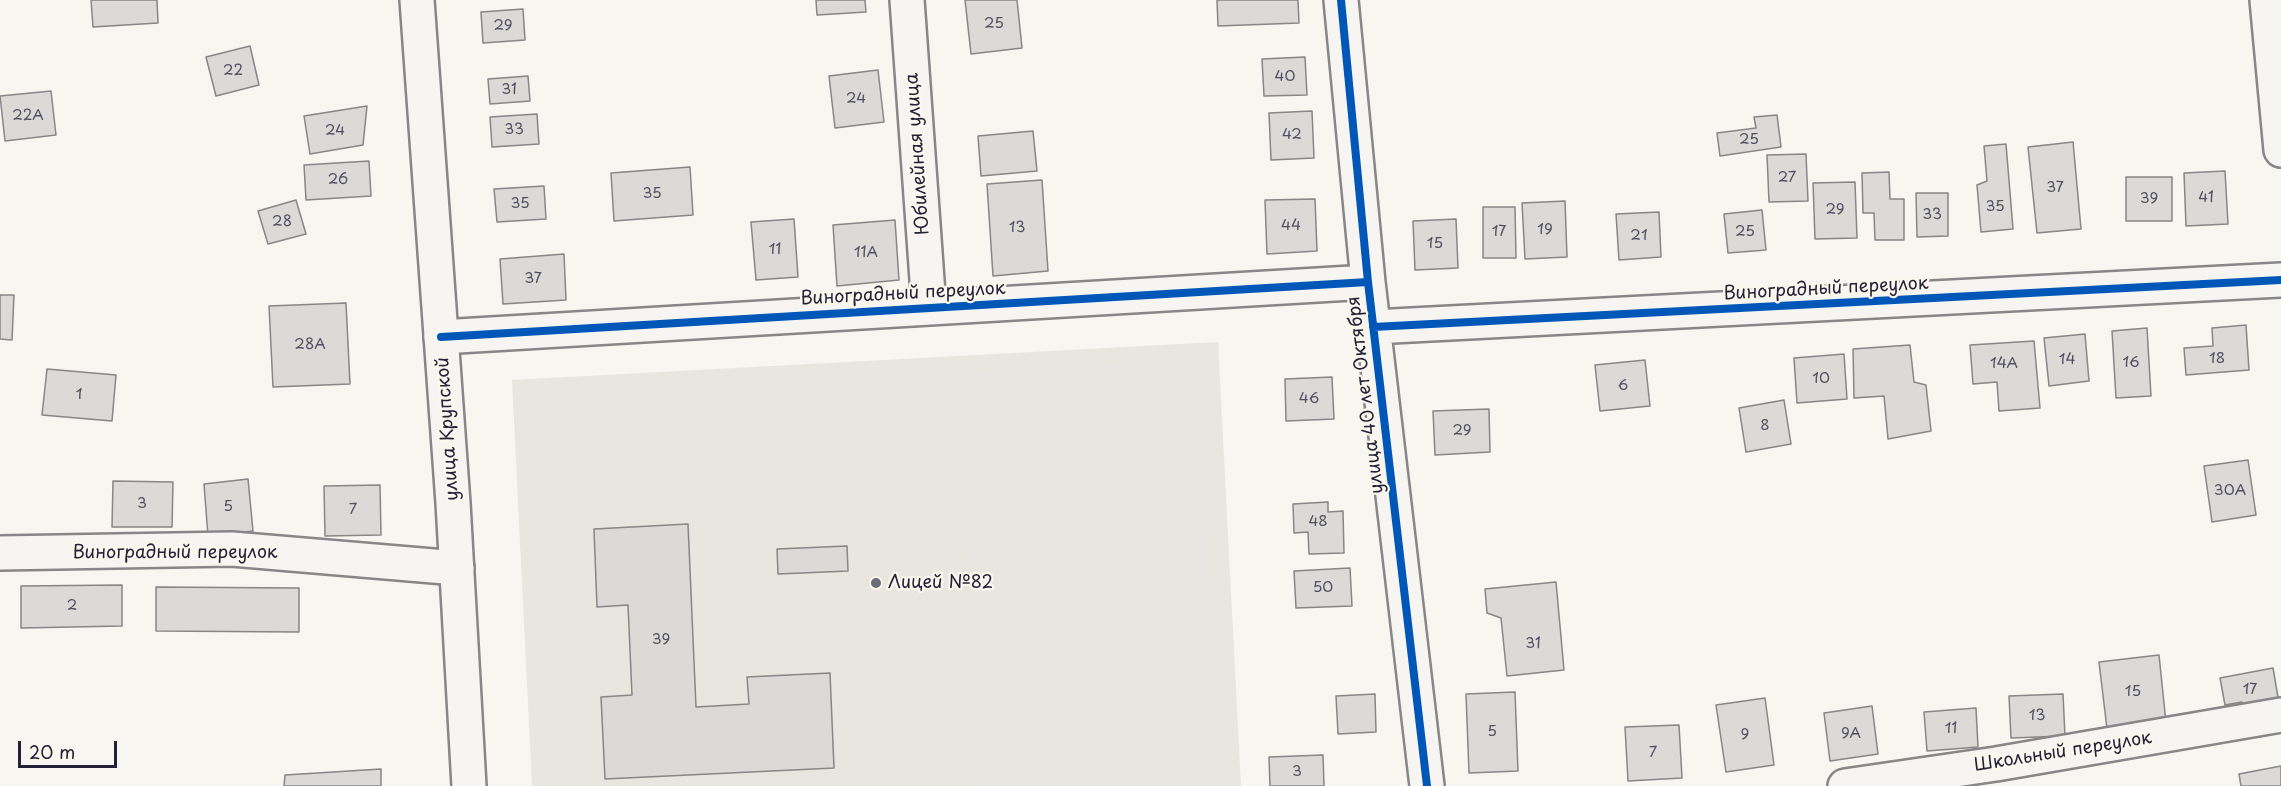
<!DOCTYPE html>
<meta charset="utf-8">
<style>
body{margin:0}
#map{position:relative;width:2281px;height:786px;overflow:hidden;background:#f8f6f0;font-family:"Playpen Sans",sans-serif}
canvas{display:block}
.scale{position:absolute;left:18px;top:741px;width:99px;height:27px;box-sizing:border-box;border:3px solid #22223b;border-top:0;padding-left:8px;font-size:18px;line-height:21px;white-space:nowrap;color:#22223b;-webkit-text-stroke:4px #fbf7ec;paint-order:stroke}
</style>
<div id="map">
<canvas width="2281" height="786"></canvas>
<div class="scale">20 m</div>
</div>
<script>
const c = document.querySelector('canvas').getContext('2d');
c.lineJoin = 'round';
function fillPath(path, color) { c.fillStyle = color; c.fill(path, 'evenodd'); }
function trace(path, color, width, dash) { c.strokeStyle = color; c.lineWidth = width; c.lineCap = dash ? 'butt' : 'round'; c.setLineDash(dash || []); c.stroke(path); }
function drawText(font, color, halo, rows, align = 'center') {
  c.font = font + ' "Playpen Sans",sans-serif'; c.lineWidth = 4.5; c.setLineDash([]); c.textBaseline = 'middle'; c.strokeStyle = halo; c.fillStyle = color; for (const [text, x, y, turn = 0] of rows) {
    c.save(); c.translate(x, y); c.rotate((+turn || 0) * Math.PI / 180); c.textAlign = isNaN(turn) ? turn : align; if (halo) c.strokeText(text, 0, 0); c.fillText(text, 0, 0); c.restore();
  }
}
const built = new Path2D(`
 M1218,342L1241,786H532L512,380Z`);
const green = new Path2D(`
 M1196,359L1222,786H982L957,374Z`);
const building = new Path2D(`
 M91,0H157L158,23L93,27Z
 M816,0H865L866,12L817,15Z
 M965,0H1017L1022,48L971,54Z
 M1217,0H1298L1299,23L1218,26Z
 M523,9L525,40L483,43L481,12Z
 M250,46L259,85L216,96L206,57Z
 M1305,57L1307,95L1264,96L1262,59Z
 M878,70L884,122L835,128L829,76Z
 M528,76L530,101L490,104L488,79Z
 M51,91L56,135L5,141L0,96Z
 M367,106L363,145L310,154L304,116Z
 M1312,111L1314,158L1271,160L1269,113Z
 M537,114L539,144L492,147L490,117Z
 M1777,115L1781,147L1720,156L1717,133L1756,128L1754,117Z
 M1033,131L1037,171L981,176L978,136Z
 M2073,142L2081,229L2037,233L2028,147Z
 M2006,144L2013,229L1981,232L1977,185L1987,181L1984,146Z
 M1806,154L1808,201L1769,202L1767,155Z
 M369,161L371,196L306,200L304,165Z
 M690,167L693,215L614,221L611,173Z
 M2225,171L2228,224L2186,226L2184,173Z
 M1889,172L1890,199H1904V240H1875L1874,213H1863L1862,173Z
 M2126,177H2172V221H2126Z
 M1042,180L1048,271L993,276L987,184Z
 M1855,182L1857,238L1815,239L1813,183Z
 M544,186L546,219L497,222L494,189Z
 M1916,193H1948V236L1917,237Z
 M1315,199L1317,251L1267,254L1265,200Z
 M296,200L306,234L268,244L258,211Z
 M1565,201L1567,257L1525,259L1522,203Z
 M1483,207H1515L1516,258H1483Z
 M1762,210L1766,250L1728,253L1724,214Z
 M1659,212L1661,257L1619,260L1616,214Z
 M794,219L798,277L756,280L751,222Z
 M1456,219L1458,268L1415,270L1413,221Z
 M895,220L899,280L837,286L833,225Z
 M564,254L566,300L503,304L500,259Z
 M0,295H14L12,340L0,339Z
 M346,303L350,384L273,387L269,306Z
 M2246,325L2249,370L2186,375L2184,348L2213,346L2212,328Z
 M2147,328L2151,396L2116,398L2112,331Z
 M2085,334L2089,381L2049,386L2044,338Z
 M2034,341L2040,408L1999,411L1997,382L1973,384L1970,345Z
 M1910,345L1914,382L1926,385L1931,431L1888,439L1884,396L1854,398L1853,349Z
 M1844,354L1847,399L1797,403L1794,358Z
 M1645,360L1650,406L1600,411L1595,365Z
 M47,369L116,375L112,421L42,415Z
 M1332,377L1334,419L1286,421L1285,379Z
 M1784,400L1791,444L1746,452L1739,408Z
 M1489,409L1490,452L1435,455L1433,411Z
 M2248,460L2256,515L2212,522L2204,466Z
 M248,479L253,531L208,536L204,484Z
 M113,481L173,482L172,527H112Z
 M380,485L381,535L325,536L324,486Z
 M1328,502V512L1343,511L1344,553L1309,554L1308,532L1294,533L1293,504Z
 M688,524L696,707L749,704L747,677L830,673L834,768L605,779L601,697L632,695L628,605L597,607L594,529Z
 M847,546L848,571L778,574L777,549Z
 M1350,568L1352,606L1296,608L1294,571Z
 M1556,582L1564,670L1507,676L1501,618L1487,613L1485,589Z
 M122,585V626L21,628V586Z
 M156,587L299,588V632L156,631Z
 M2159,655L2166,723L2107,729L2099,662Z
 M2273,668L2279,703L2243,710L2242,702L2225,705L2220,678Z
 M1515,692L1518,771L1469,773L1466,694Z
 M1375,694L1376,732L1338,734L1336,696Z
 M2063,694L2065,736L2011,738L2009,696Z
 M1765,698L1774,765L1726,772L1716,705Z
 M1872,706L1878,754L1830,761L1824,713Z
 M1976,708L1978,747L1927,751L1924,712Z
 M1679,725L1682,778L1628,781L1625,727Z
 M1323,755L1324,786H1270L1269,757Z
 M2281,766V786H2241L2239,774Z
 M381,769V786H284L285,775Z`);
const minor = new Path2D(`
 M907,0L929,308
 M1341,0L1368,282L1427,786
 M2267,0L2281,150
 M1373,327L2281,280
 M441,337L1368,282
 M0,553L232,549L457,568
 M1845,786L1996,764L2281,715`);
const primary = new Path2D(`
 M417,0L453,503L469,786`);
const cycleway = new Path2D(`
 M1341,0L1368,282L1427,786
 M1373,327L2281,280
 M441,337L1368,282`);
const markers = [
 [876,583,6,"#6d6c7a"]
];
const numberNames = [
 ["25",994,24],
 ["29",503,26],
 ["22",233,71],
 ["40",1285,77],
 ["31",509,90],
 ["24",856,99],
 ["22А",28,116],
 ["33",514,130],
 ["24",335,131],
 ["42",1292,135],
 ["25",1749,140],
 ["27",1787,178],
 ["26",338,180],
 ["37",2055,188],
 ["35",652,194],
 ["41",2206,198],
 ["39",2149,199],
 ["35",520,204],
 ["35",1995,207],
 ["29",1835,210],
 ["33",1932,215],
 ["28",282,222],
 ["44",1291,226],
 ["13",1017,228],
 ["19",1545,230],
 ["17",1499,232],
 ["25",1745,232],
 ["21",1639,236],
 ["15",1435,244],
 ["11",775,250],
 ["11А",866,253],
 ["37",533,279],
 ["28А",310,345],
 ["18",2217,359],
 ["14",2067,360],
 ["16",2131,363],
 ["14А",2004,364],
 ["10",1821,379],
 ["6",1623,386],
 ["1",79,395],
 ["46",1309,399],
 ["8",1765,426],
 ["29",1462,431],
 ["30А",2230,491],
 ["3",142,504],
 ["5",228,507],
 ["7",353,510],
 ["48",1318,522],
 ["50",1323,588],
 ["2",72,606],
 ["39",661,640],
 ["31",1533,644],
 ["17",2250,690],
 ["15",2133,692],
 ["13",2037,716],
 ["11",1951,729],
 ["5",1492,732],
 ["9А",1851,734],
 ["9",1745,735],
 ["7",1653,753],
 ["3",1297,772]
];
const streetNames = [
 ["Юбилейная улица",918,154,-94],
 ["Виноградный переулок",1826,289,-3],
 ["Виноградный переулок",903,294,-3],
 ["улица 40 лет Октября",1366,395,-97],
 ["улица Крупской",448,429,-94],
 ["Виноградный переулок",175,553],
 ["Школьный переулок",2063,752,-9]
];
const poiNames = [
 ["Лицей №82",888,583]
];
fillPath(built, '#e9e6e0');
fillPath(green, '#e8e6e0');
fillPath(building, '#dbdad7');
trace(building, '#878688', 1.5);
trace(minor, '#878688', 38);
trace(primary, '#878688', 38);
trace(minor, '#f6f5f1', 33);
trace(primary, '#f6f5f1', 33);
trace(cycleway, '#0057b8', 8);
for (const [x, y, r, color] of markers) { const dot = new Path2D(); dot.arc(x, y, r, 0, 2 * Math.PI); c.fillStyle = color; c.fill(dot); trace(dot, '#fbf7ec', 2); }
drawText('15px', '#505062', null, numberNames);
drawText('18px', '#22223b', '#fbf7ec', streetNames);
drawText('18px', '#22223b', '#fbf7ec', poiNames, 'left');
</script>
